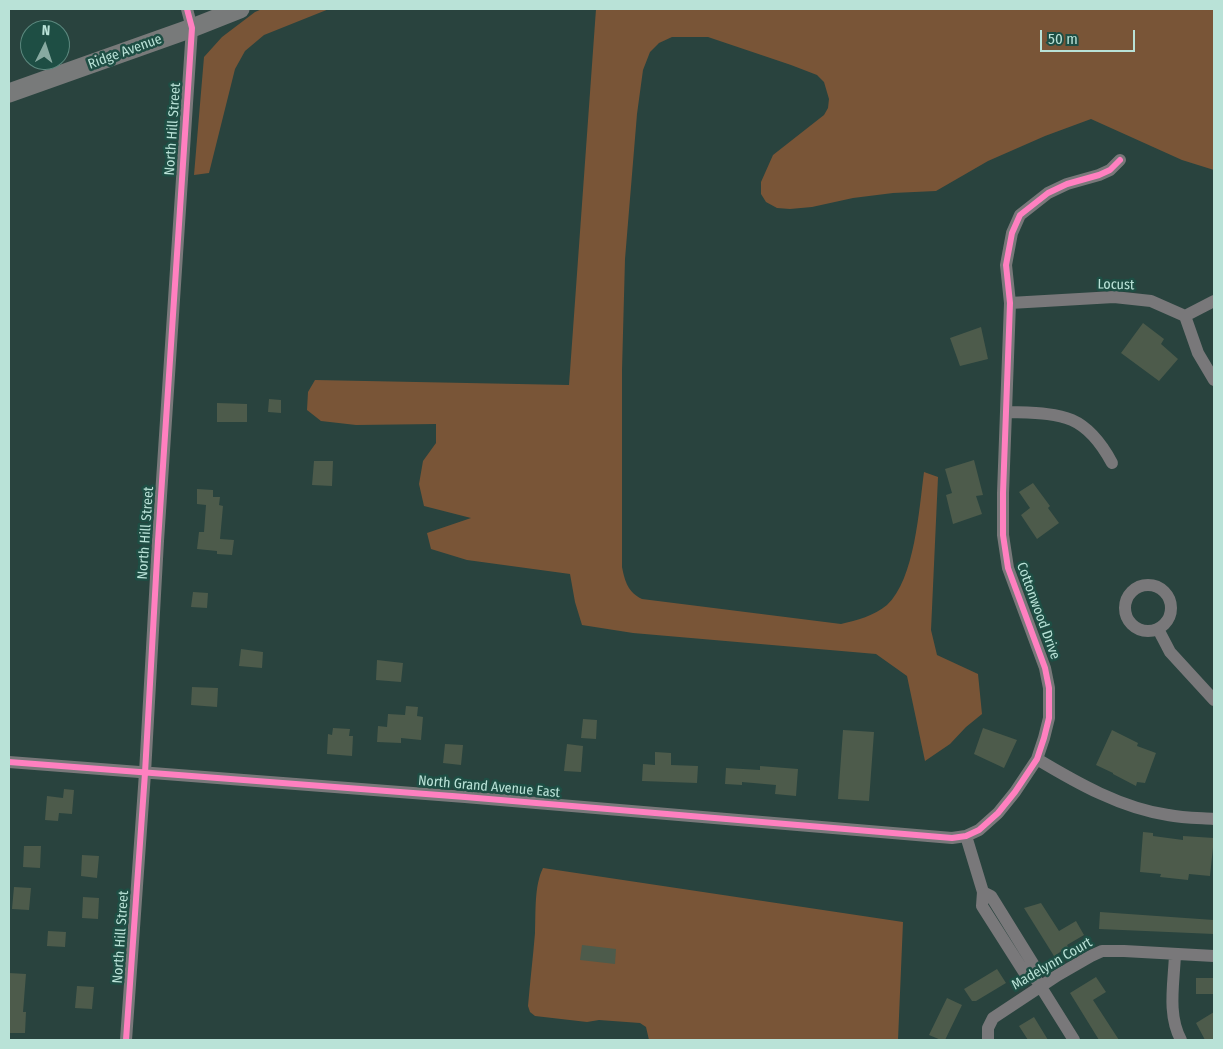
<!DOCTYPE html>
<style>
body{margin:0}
#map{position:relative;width:1223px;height:1049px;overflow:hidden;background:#29433e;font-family:"Fira Sans Condensed",sans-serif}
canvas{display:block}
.frame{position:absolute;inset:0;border:10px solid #b9e2d7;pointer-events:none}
.north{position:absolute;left:20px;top:20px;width:50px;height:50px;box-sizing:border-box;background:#1e4e44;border:1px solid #5c897f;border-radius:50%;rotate:4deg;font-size:14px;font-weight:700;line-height:20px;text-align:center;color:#b9e2d7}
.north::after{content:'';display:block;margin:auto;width:18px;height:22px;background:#87aaa1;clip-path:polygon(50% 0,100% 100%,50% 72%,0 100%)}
.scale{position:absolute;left:1040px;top:30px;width:95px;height:22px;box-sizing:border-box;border:2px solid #b9e2d7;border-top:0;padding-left:6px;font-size:15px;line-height:18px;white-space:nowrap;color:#b9e2d7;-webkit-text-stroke:4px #1e4e44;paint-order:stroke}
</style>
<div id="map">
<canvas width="1223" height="1049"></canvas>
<div class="frame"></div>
<div class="north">N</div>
<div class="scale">50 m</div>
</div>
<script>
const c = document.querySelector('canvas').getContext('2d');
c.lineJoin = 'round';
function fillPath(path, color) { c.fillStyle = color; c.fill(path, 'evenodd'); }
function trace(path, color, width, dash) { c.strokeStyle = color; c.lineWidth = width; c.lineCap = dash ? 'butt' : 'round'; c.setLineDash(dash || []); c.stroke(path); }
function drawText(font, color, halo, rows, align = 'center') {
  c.font = font + ' "Fira Sans Condensed",sans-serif'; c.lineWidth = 5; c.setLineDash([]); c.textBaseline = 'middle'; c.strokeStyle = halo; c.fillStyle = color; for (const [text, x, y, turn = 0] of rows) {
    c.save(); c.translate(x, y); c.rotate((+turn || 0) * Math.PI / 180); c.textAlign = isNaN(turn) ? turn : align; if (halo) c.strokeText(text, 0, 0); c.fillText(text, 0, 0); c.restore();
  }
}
const green = new Path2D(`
 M262,9H329L264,35L245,51L235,69L209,173L194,175L204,57L222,37L255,12Z
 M596,9H1214V170L1182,160L1091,119L1045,136L988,161L936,191L893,193L853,198L812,207L790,209L777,208L766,202L761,194V182L773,155L824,115L828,108L829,99L824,82L817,75L791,65L708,37H672L659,43L650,52L643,70L637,114L625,259L622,370V567C625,582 628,592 642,599L841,624C857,620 874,616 887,605C915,579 919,509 924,472L938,477L931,630L937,655L978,674L982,714L966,727L950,744L925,761L907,676L876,654L633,633L582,625L575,602L570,574L467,560L431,549L427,533L471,518L424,506L419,484L423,461L436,443V424L356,425L321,421L307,410L308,392L315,380L569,385Z
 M543,868L903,922L898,1040H649L646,1027L640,1023L599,1020L587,1022L535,1016L530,1012L528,1006C530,982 533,957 535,933C536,912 534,886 543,868Z`);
const building = new Path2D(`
 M1143,323L1164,339L1161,344L1178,359L1159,381L1121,353Z
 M981,327L988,359L960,366L950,338Z
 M269,399L281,400V413L268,412Z
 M217,403L247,404V422H217Z
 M974,460L983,495L976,496L982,514L953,524L946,495L952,493L945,469Z
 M314,461H333L332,486L312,485Z
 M1033,483L1050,506L1048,508L1059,523L1037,539L1021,515L1030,508L1019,492Z
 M197,489L213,490V497H220L219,505L223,506L220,539L234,540L232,555L217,554V551L197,549L199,532H204L206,505L197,504Z
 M193,592L208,593L207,608L191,607Z
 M241,649L263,652L262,668L239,666Z
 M377,660L403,663L401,682L376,680Z
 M192,687L218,688L217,707L191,705Z
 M406,706L418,707L417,716L423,717L421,740L401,738V743L377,742L378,726L387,727L388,714L405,715Z
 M583,719L597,720L596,739L581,738Z
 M333,728L350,729L349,736H353L352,756L327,754L328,734L332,735Z
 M983,728L1017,740L1004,768L974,754Z
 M843,730L874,732L869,801L838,799Z
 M1112,730L1138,743L1137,746L1156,753L1145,783L1137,782L1136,786L1113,774V773L1096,765Z
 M445,744L463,745L461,765L443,763Z
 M567,744L583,746L581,772L564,771Z
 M655,752L671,753V765L698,766L697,783L642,781L643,764L655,765Z
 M760,766L798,769L796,796L775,794L776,785L742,782V785L725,784L726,768L760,770Z
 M64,789L74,790L72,814L59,813L58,821L45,820L47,796L63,798Z
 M1143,832L1153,833V836L1183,840V836L1214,838L1210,876L1189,874L1188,880L1160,877L1161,874L1140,872Z
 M24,846H41L40,868L23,867Z
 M82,855L99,856L97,878L81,876Z
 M14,887L31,888L29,910L12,909Z
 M83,897L99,898L98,919L82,918Z
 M1041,903L1059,931L1076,921L1084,935L1067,945L1068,947L1054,956L1024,908Z
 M1100,912L1214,920V934L1099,929Z
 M48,931L66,932L65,947L47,946Z
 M582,945L616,949L615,964L580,960Z
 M997,969L1006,983L976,1001H972L964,989Z
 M9,973L26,974L23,1012H26L25,1033H9L10,994H9Z
 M1096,977L1106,992L1093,1000L1119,1040H1099L1070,993Z
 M1196,978H1214V994H1196Z
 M77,986L94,987L92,1009L75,1008Z
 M947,998L962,1005L945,1040H941L929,1035Z
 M1214,1012V1040H1205L1196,1023Z
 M1034,1017L1048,1040H1028L1019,1026Z`);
const street = new Path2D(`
 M1010,303L1114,297L1151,301L1185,316L1214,301
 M1185,316L1198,353L1214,380
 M1007,412C1059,414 1084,411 1112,463
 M1125 608a23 23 0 1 1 46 0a23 23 0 1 1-46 0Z
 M1158,629L1170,652L1214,700
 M1037,759C1077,783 1121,808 1168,815C1183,818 1199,818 1214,819
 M9,762L465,797L952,838L966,836L979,830L998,813L1015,792L1037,759L1044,738L1049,718V688L1045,668L1008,568L1003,535V493L1010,303L1006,265L1012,233L1020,215L1048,193L1067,184L1099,175L1110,170L1120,160
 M966,836L983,892L982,906L1024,972L1034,976
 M983,892L991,896L1035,967L1034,976L1074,1040
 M1175,954C1174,983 1167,1014 1181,1040
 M126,1040L145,773L158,541L192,28L187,9
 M988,1040V1028L993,1018L1058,975L1091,956L1102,951H1124L1214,956`);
const secondary = new Path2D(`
 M9,93L192,28L240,9`);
const cycleway = new Path2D(`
 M9,762L465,797L952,838L966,836L979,830L998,813L1015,792L1037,759L1044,738L1049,718V688L1045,668L1008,568L1003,535V493L1010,303L1006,265L1012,233L1020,215L1048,193L1067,184L1099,175L1110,170L1120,160
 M126,1040L145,773L158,541L192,28L187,9`);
const streetNames = [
 ["Ridge Avenue",125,52,-20],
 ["North Hill Street",173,129,-86],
 ["Locust",1116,285,1],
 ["North Hill Street",146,533,-86],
 ["Cottonwood Drive",1038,611,70],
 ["North Grand Avenue East",489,787,5],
 ["North Hill Street",121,937,-86],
 ["Madelynn Court",1052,964,-30]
];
fillPath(green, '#795537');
fillPath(building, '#4d5b4b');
trace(street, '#79787a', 12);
trace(secondary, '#787a7a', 19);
trace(cycleway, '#ff80c0', 6);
drawText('14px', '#b9e2d7', '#1e4e44', streetNames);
</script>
